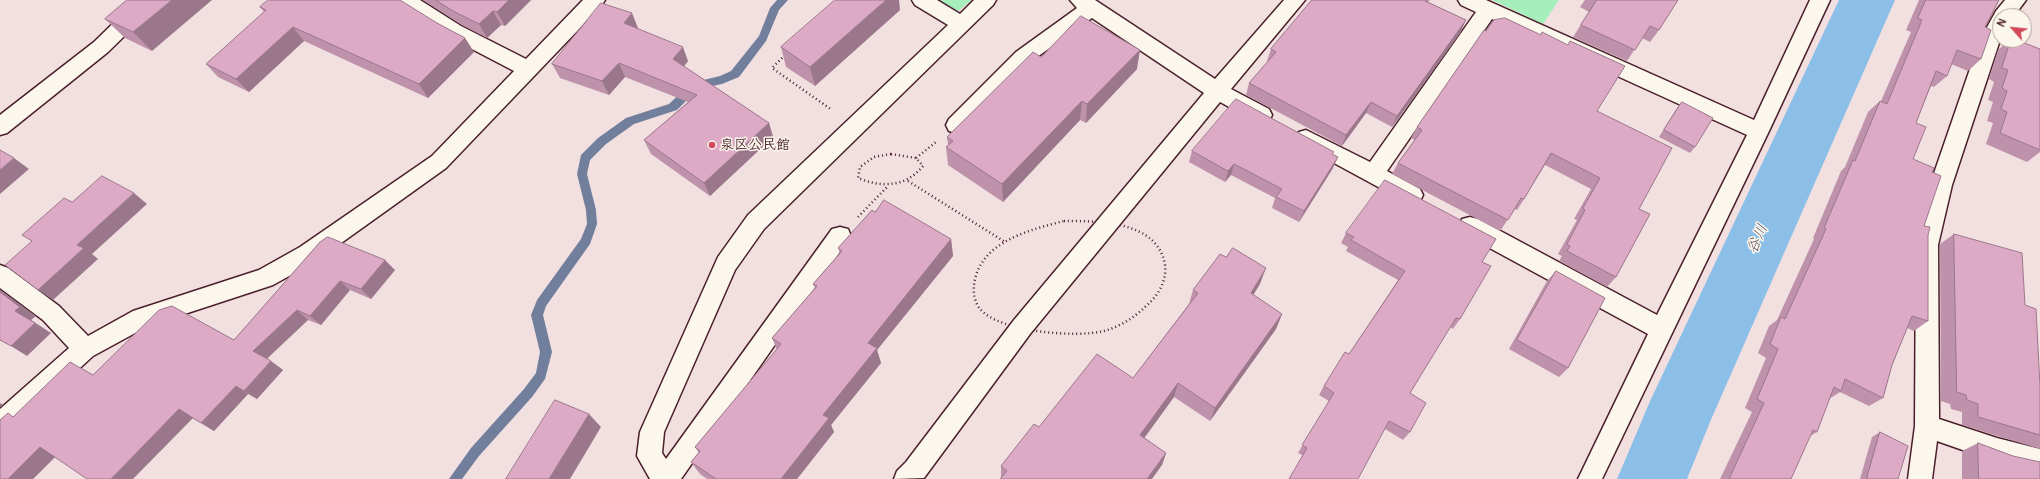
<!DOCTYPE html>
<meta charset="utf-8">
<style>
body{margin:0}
#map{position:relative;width:2040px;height:479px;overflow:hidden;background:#f2e0e1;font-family:Pangolin,sans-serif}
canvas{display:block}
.north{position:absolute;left:1992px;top:8px;width:40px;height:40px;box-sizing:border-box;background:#fbf7ec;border:1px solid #b4a19f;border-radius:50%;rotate:297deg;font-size:11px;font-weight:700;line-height:16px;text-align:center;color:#4a1f2b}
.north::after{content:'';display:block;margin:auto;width:14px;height:18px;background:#d1495b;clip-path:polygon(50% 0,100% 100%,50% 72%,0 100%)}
</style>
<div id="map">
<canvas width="2040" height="479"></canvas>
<div class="north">N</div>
</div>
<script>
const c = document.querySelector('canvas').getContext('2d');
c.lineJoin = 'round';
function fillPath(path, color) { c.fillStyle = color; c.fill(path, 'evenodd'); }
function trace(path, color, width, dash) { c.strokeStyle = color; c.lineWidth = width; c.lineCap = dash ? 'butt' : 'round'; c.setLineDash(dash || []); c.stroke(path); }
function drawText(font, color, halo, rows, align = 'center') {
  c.font = font + ' Pangolin,"Klee One",sans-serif'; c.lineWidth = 3; c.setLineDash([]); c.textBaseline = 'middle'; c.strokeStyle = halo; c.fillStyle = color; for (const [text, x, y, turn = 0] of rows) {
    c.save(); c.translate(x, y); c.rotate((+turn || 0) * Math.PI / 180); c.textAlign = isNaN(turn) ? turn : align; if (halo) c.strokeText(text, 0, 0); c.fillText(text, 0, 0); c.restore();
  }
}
const green = new Path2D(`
 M937,0H972L958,11Z
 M1492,0H1559L1543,24Z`);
const stream = new Path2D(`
 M777,0H788L779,10L766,41L739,77L722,84L698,89L677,110L634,124L606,144L590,160L587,174L596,210L597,224L590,244L546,306L543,315L552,352L545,379L532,397L479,456L462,479H449L471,448L524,389L536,373L540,352L531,315L537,300L581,239L587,224L586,210L577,174L581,155L598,138L626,118L669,104L691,83L720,76L731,71L759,36L770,8Z`);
const river = new Path2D(`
 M1839,0H1895L1710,422L1687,479H1617L1651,399Z`);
const path = new Path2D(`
 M785,55L772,68L832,110
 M891,154L916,158L923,166C906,187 882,188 858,178L860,167L874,157Z
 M916,158L936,142
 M908,181L1005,242
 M858,217L888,186
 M1064,221C1100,221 1158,221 1165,265C1167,282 1157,297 1145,307C1134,318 1119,327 1104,331C1076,338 1001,332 981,310C975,304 973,293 974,285C979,242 1029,230 1064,221Z`);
const minor = new Path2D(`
 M137,0H159L156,5L108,52L7,133L0,135V115L94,42Z
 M395,0H420L461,26L526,59L583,0H605L602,5L446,168L316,261L273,285L148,326L93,356L9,433L0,436V409L69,348L43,320L0,288V265L8,268L59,306L88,336L133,311L259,270L300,247L432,156L514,71L447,36L398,5Z
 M912,0H937L960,14L974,0H996L993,5L764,229L735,270L664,432L662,453L666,459L832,229L840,227L848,229L851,236L681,479H650L637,456L640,432L718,257L748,215L948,25L915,5Z
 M1070,0H1095L1215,79L1284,0H1305L1231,89L1269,109L1272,115L1269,121C1254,126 1234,109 1220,102L1030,334L924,478L894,479L897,471L906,462L1014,320L1204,93L1092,18L1030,62L963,131L956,133L949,131L946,125L949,119L1016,52L1077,8Z
 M1458,0H1486L1754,120L1810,0H1830L1769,131L1602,479H1578L1648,334L1462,233L1459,226L1462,219L1470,217L1478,219L1657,315L1747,135L1492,19L1387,171L1420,189L1423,195L1420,201L1412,204L1404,201L1299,144L1296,138L1299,132L1306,130L1370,162L1476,12L1461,5Z
 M2005,0H2026L2014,16H2000V40L1952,185L1938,245L1939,419L1997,438L2040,449V473L1997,462L1937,441L1932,479H1908L1915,426L1916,245L1930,185L1980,40L1996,11Z`);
const wall = new Path2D(`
 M127,0L152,51L125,38L105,19Z
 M423,0H531L505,26L501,25L487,38L462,25Z
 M1312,0H1430L1428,2L1466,20L1460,33L1392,127L1366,113L1342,146L1246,95L1249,83L1268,62L1267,61L1271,49Z
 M1585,0H1678L1659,30L1650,42L1642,38L1627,61L1573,37L1589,12L1580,7Z
 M1919,0H1999L1985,27L1981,59L1968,71L1951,64L1947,76L1934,87L1931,86L1916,123L1913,159L1932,172L1924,226L1928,235V321L1914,331L1907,328L1892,365L1883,398L1869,406L1840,392L1829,399L1817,432L1810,436L1791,479H1720L1752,412L1745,408L1766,358L1758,353L1769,326L1777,320L1814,239L1813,238L1841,171L1845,167L1868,112L1880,101H1881L1911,32L1906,30Z
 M260,7L437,23L465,38L474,52L428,98L304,41L249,92L218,77L206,64L264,12Z
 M900,10L815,86L786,67L781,47Z
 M638,28V29L688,61L684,66L769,123L773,137L710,196L651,154L644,140L688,102L625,77L609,95L560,78L552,64Z
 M2009,40H2017L2040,49V152L2027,162L1986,144L1993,123L1987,121L1993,102L1988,100L1994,82L1989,79L1998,50Z
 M1041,57L1137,69L1086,123L1080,120L1003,202L948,165L946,147L948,145L947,137Z
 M1682,102L1695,147L1690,153L1659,137L1677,108Z
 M1597,111L1639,209L1616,277L1607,287L1559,261L1562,256L1558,254L1577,220L1574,219L1591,189L1545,165L1524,199L1517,210L1515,209L1500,231L1392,174L1398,163L1415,140L1411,138L1417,127Z
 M1192,151L1334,152L1332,154L1333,168L1299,222L1272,208L1275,198L1231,175L1225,182L1189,162Z
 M875,212L951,239L953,256L877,350L881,363L831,425L834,432L797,479H707L700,474L691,462L699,453L695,447L777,350L772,338L815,288L813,284L840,253L838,248Z
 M1346,233L1482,262L1460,319L1453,329L1450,327L1410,393V432L1403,440L1385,429L1302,455L1298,453L1329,401L1319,395L1324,386L1349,354L1398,280L1346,251L1348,247L1341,243Z
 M1954,234L2025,305L2040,386V449L1962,425V412L1951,409L1950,404L1941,401L1940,244Z
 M320,242L395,270L371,299L350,290L321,325L308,320L267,359L283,370L257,399L248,394L214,431L193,418L55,457L33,479L14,416L93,375L234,340Z
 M1556,271L1568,368L1559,377L1509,349L1547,281Z
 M1260,284L1253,295L1282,314L1276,329L1210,421L1174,397L1144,438L1166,453L1162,465L1001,478V466L1039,427L1133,378L1189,304L1193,290Z
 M1880,432L1898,479H1860L1872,437Z
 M1978,443L2013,456L2040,479H1962V451Z`);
const shadedWall = new Path2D(`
 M172,0H212L152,51L133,32Z
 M509,0H531L505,26L497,12Z
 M886,0H899L900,10L815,86L810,67Z
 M493,11L501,25L487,38L479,24Z
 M632,13L638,28L630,38L624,23Z
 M1466,20L1460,33L1392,127L1397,116Z
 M293,27L304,41L249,92L236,79Z
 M465,38L474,52L428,98L419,84Z
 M683,47L688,61L679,73L673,59Z
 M1140,50L1137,69L1086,123L1087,104Z
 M619,63L625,77L609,95L602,81Z
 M1082,101L1080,120L1003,202L1002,184Z
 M1371,102L1366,113L1342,146L1346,135Z
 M769,123L773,137L710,196L704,183Z
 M1338,157L1333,168L1299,222L1304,211Z
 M14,158L29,169L0,194V170Z
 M1234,164L1231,175L1225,182L1228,171Z
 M134,193L147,204L92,254L98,259L53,300L38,290L77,245Z
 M951,239L953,256L877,350L881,363L831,425L834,432L797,479H781L823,415L868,343Z
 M385,260L395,270L371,299L361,289Z
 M1266,268L1260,284L1245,308L1251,293Z
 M340,281L350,290L321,325L310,316Z
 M0,290L36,316L31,320L51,333L27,356L11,346L15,311L0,292Z
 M297,310L308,320L265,360L253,351Z
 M1282,314L1276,329L1210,421L1215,408Z
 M271,361L283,370L257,399L244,391Z
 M1178,383L1174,397L1137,448L1140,435Z
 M236,386L248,394L214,431L201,423Z
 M0,403L3,405L0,407Z
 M179,409L193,418L133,479H111Z
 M589,414L601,427L570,479H549Z
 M40,447L57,455L33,479H8Z
 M1166,453L1162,465L1152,479H1147Z`);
const building = new Path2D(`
 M127,0H172L133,32L105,19Z
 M268,0H400L437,23L465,38L419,84L293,27L236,79L206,64L266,10L260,7Z
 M436,0H509L497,12L493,11L479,24L453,11Z
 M835,0H886L810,67L781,47Z
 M1312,0H1426L1425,1L1466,20L1397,116L1371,102L1346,135L1249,83L1276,52L1271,49Z
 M1597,0H1678L1659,30L1650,26L1635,50L1581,25Z
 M1926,0H1999L1985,27L1991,30L1981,59L1957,50L1947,76L1936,71L1916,123L1926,127L1913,159L1934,168L1932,172L1941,176L1924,226L1930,227L1928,235V321L1912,316L1892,365L1883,398L1845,379L1841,391L1834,387L1817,432L1813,430L1791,479H1729L1764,403L1757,399L1778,349L1770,344L1781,317L1785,319L1826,229L1824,228L1853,160L1855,161L1880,101L1887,104L1922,20L1918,18Z
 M601,3L632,13L624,23L683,47L673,59L769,123L704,183L644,140L697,95L619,63L602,81L552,64Z
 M1081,16L1140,50L1087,104L1082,101L1002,184L946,147L953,141L947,137L1033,52L1041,57Z
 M1505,18L1541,35L1542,32L1568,45L1570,41L1625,66L1597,111L1672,148L1639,209L1650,214L1616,277L1567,251L1570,246L1567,244L1585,210L1583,208L1600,178L1551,153L1524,199L1521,198L1508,220L1398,163L1422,130L1417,127L1484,30L1486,31L1494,20Z
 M2011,40H2017L2040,49V150L2000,133L2007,112L2001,109L2007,91L2002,88L2008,70L2002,68Z
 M1236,99L1334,152L1332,154L1338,157L1304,211L1276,197L1282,189L1234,164L1228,171L1192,151Z
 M1682,102L1713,118L1695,147L1664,130Z
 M0,150L14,158L0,170Z
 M102,176L134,193L77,245L84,248L38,290L5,265L32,241L22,235L64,198L72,202Z
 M1385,180L1496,239L1482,262L1491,266L1460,319L1456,318L1410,393L1426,403L1410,432L1389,421L1358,479H1289L1307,448L1302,445L1334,393L1324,386L1345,352L1349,354L1405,271L1351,240L1354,237L1346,233Z
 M884,200L951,239L868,343L877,348L823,415L829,418L781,479H716L691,462L700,451L695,447L781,344L772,338L817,286L813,284L842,251L838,248L872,210L875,212Z
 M1954,234L2022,253L2025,305L2036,309L2040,386V435L1978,417V404L1967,400L1966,395L1957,392Z
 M328,237L385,260L361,289L340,281L310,316L297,310L253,351L271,361L244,391L236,386L201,423L179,409L111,479H87L40,447L8,479H0V420L8,413L13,417L70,362L93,375L159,310L172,306L234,340L320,242Z
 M1233,248L1266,268L1251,293L1282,314L1215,408L1178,383L1140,435L1166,453L1147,479H1000L1007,471L1001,466L1034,424L1039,427L1097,354L1133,378L1198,293L1193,290L1220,254L1226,257Z
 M1556,271L1605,298L1568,368L1517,340Z
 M0,292L20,307L15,311L35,323L11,346L0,340Z
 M555,400L589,414L549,479H506Z
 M1880,432L1908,446L1898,479H1869L1867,478Z
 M1978,443L2013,456L2040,462V479H1979Z`);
const markers = [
 [712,145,4,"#d1495b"]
];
const poiNames = [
 ["泉区公民館",720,145]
];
const waterNames = [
 ["谷川",1758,239,-66]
];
fillPath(green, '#a6eebc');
fillPath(stream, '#727f9c');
fillPath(river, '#8cbfe8');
trace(minor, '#4a1f2b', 3);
trace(path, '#4a1f2b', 2.5, [1, 3]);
fillPath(minor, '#fbf7ec');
fillPath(wall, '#be92aa');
fillPath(shadedWall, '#9b778b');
fillPath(building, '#ddaac6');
trace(building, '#9b778b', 1);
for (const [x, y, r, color] of markers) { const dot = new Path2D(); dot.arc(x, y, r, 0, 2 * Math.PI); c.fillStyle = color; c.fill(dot); trace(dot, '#fbf7ec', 1.5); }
drawText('bold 14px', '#4a1f2b', '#fbf7ec', poiNames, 'left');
drawText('italic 15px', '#5e4f64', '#fbf7ec', waterNames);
</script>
